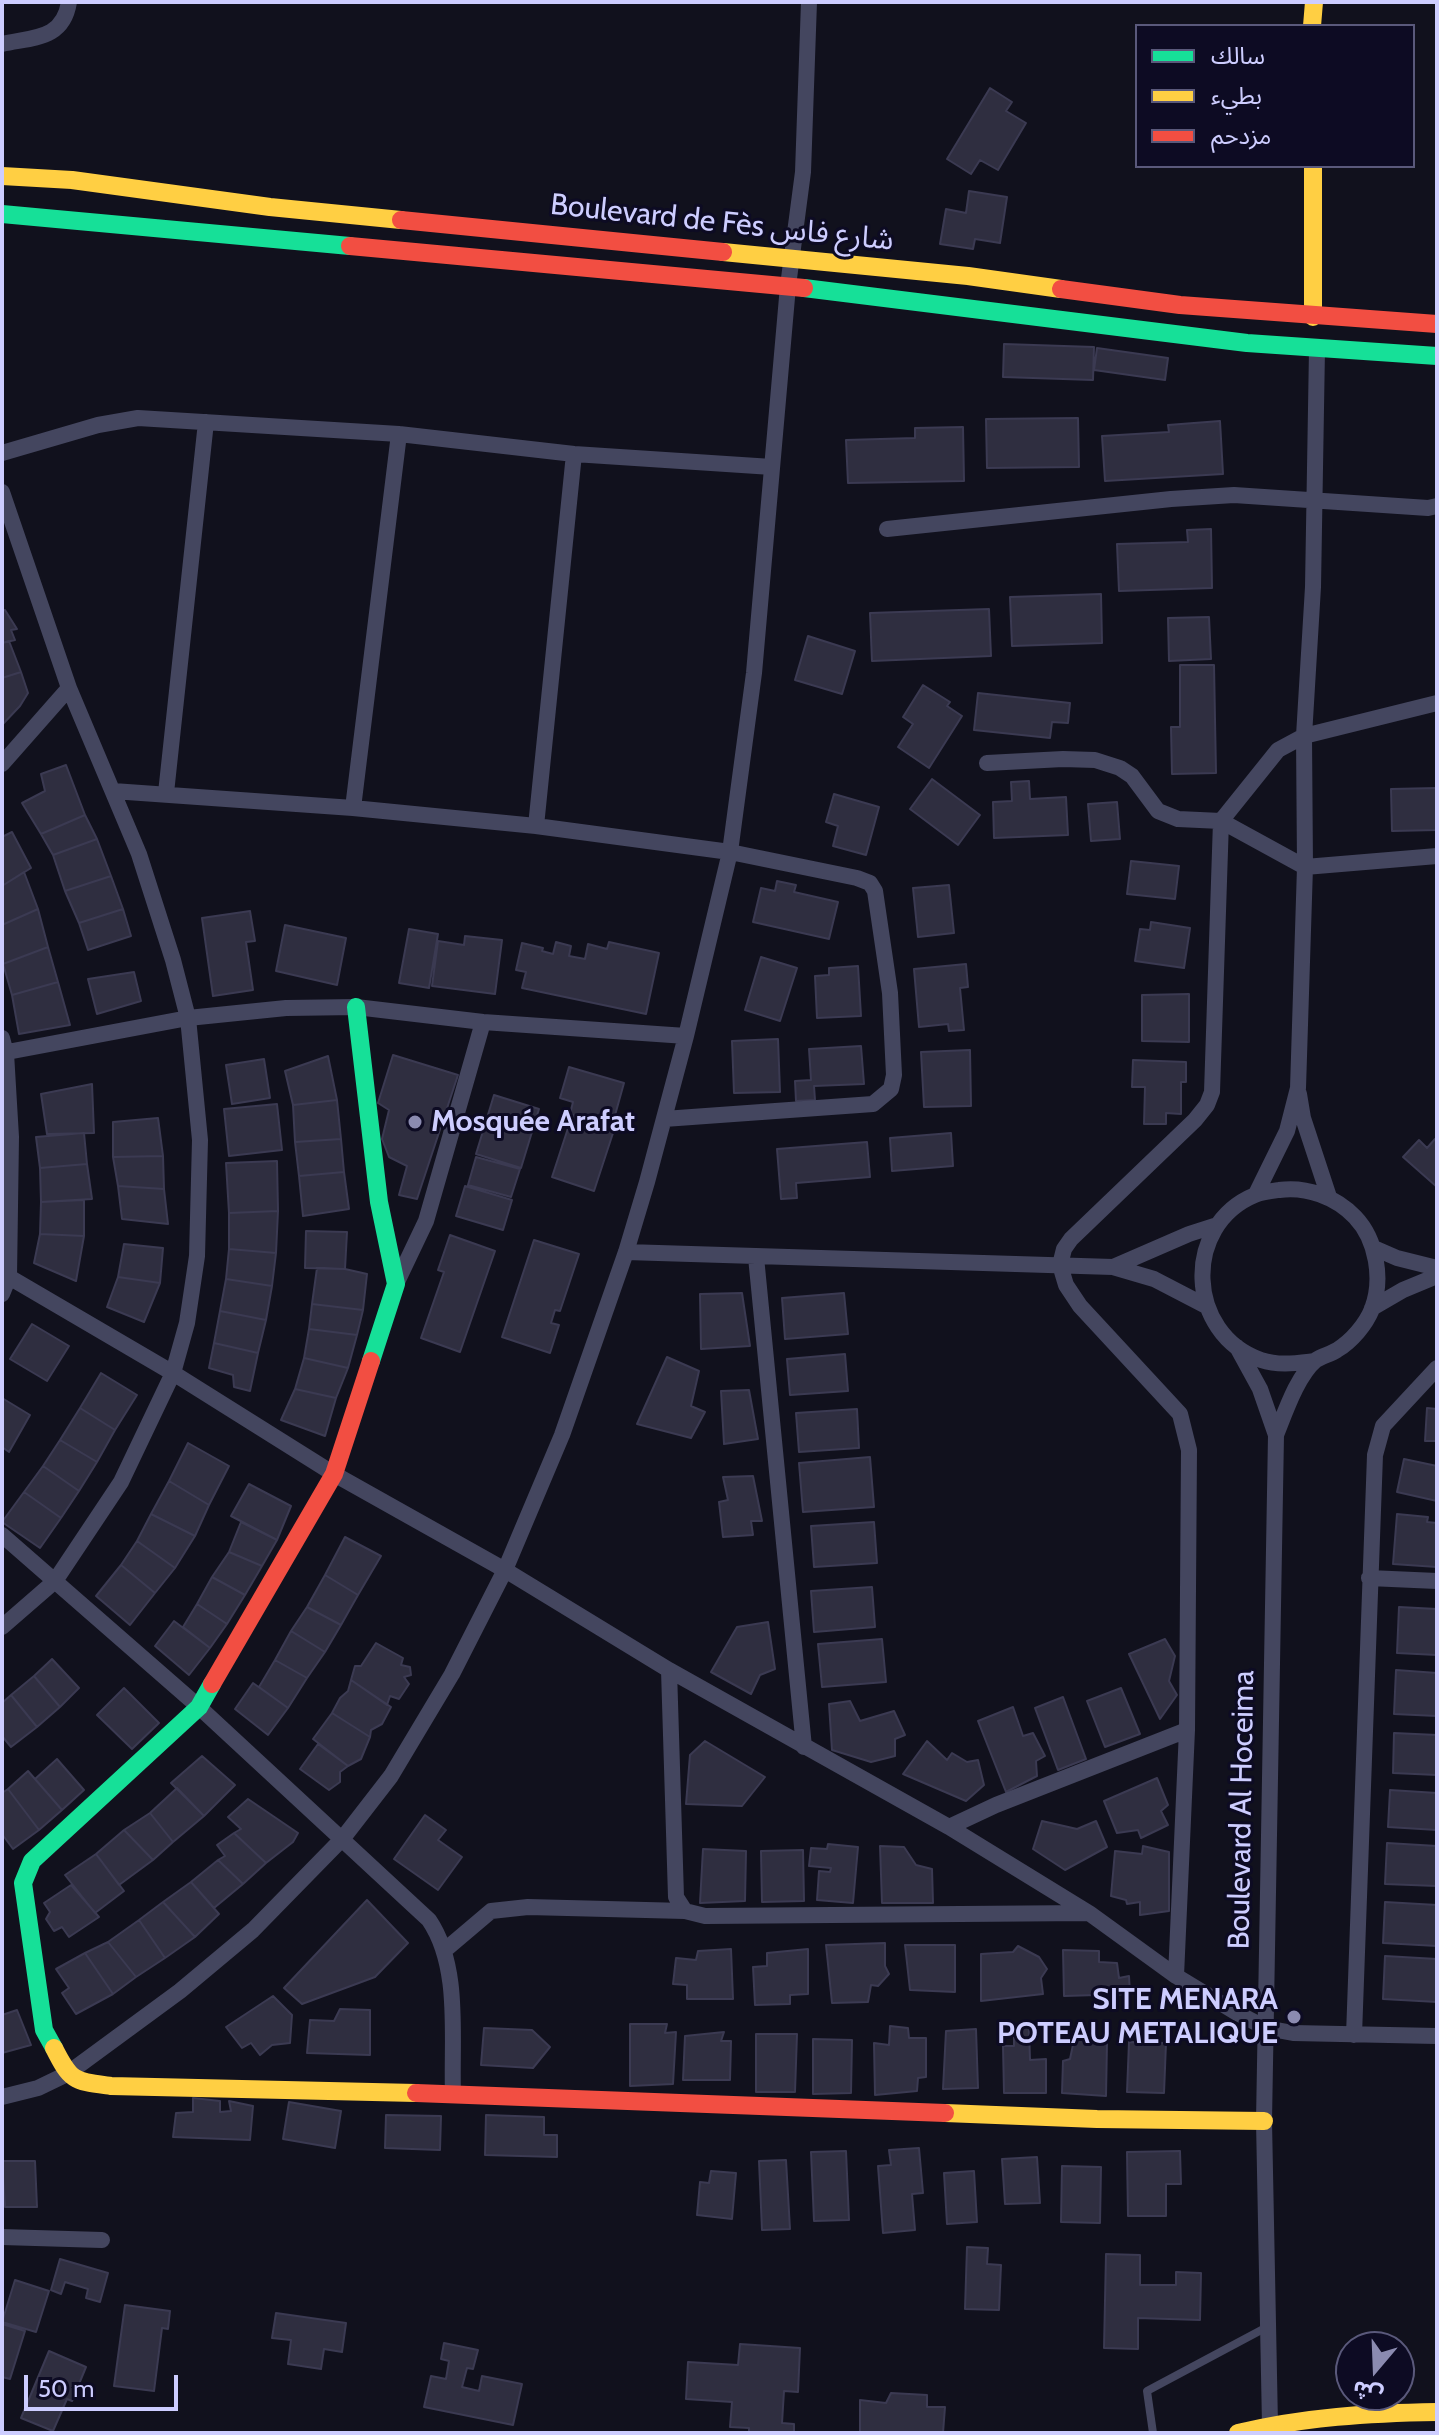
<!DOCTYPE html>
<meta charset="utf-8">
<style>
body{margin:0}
#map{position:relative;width:1439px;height:2435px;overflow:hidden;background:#11111d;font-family:Cabin,"Noto Sans Arabic",sans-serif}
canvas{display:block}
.frame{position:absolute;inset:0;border:4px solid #cdcdff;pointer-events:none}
.legend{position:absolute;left:1135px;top:24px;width:280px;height:144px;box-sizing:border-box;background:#0d0b23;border:2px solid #5a597b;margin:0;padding:10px 14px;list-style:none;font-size:24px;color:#cdcdff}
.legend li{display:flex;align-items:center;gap:16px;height:40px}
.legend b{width:40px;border:2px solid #5a597b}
.north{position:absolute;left:1335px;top:2331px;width:80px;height:80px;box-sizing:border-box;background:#0d0b23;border:2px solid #5a597b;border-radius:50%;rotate:199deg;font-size:22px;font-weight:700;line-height:32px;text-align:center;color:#cdcdff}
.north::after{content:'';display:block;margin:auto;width:28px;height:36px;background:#8b8bb0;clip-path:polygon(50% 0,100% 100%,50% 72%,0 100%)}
.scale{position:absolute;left:24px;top:2375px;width:154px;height:36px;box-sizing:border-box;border:4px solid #cdcdff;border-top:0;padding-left:10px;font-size:24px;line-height:28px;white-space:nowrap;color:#cdcdff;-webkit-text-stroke:6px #0d0b23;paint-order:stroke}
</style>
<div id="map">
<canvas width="1439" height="2435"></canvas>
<div class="frame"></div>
<ul class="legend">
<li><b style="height:10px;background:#16e098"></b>سالك</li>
<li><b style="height:10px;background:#ffcf43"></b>بطيء</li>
<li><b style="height:10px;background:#f24e42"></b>مزدحم</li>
</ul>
<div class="north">ش</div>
<div class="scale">50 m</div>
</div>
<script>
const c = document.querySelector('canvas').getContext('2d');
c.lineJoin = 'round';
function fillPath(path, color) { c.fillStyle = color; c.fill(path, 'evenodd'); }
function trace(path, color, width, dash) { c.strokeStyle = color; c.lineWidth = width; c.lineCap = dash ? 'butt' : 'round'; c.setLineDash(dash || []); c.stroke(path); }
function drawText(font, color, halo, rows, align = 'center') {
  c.font = font + ' Cabin,"Noto Sans Arabic",sans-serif'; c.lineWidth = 6; c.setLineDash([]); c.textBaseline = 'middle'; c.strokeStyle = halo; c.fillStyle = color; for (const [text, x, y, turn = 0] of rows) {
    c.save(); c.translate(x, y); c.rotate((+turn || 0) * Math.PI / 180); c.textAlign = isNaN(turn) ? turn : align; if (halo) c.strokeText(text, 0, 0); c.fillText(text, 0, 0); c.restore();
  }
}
const building = new Path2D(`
 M990,88L1012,102L1006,111L1026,123L998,170L980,160L971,174L947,159Z
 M969,191L1007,197L1000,243L975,239L973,249L940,244L946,209L966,213Z
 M1004,344L1094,347L1093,380L1003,377Z
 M1097,348L1168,358L1165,380L1094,370Z
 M1078,418L1079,467L987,468L986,419Z
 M1220,421L1223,474L1105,481L1102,436L1169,432L1168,425Z
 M963,427L964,481L848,483L846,440L915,438V428Z
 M1211,529L1212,588L1119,591L1117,544L1188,542L1187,530Z
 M1101,594L1102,643L1012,646L1010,597Z
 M989,609L991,656L872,661L870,613Z
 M5,610L17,629L11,630L15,640L2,643V611Z
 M1209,617L1211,659L1169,661L1168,618Z
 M808,636L855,651L842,694L795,680Z
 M9,641L21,672L2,678V643Z
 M1180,665H1214L1216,773L1172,774L1171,727H1180Z
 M21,672L28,693L20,706L2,725V678Z
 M923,685L950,702L947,706L962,716L929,768L898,747L913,724L903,717Z
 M978,693L1070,703L1068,723L1052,722L1050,738L974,730Z
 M66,765L85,815L41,834L22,803L45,791L41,774Z
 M932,779L980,815L958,845L910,809Z
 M1029,781L1030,799L1066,797L1068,835L994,838L993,802L1012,801L1011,782Z
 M1437,788V830L1392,831L1391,789Z
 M834,794L879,807L866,855L833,846L838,826L826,822Z
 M1117,802L1120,839L1091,841L1088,804Z
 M85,815L97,839L53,855L41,834Z
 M12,832L31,868L2,886V837Z
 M97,839L111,876L65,891L53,855Z
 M1131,861L1179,866L1175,899L1127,894Z
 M24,872L38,909L2,925V886Z
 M111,876L123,909L79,923L65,891Z
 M777,881L796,885L794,892L838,902L829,939L753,922L761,888L775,891Z
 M949,885L954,933L918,937L913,888Z
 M38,909L48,947L3,964L2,925Z
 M123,909L131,936L88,950L79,923Z
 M250,911L255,941L246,942L253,990L213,996L202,918Z
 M1151,922L1190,928L1184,968L1135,961L1140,929L1150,930Z
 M285,925L346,938L337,985L276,971Z
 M409,929L438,934L429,988L399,983Z
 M465,936L502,940L495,994L432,986L438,941L464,945Z
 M556,942L571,946L569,956L585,959L588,944L607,949L609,942L659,953L646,1014L522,988L526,972L516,970L522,943L543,948L542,951L553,954Z
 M48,947L58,982L12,995L3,964Z
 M761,957L797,968L780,1021L745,1010Z
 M966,964L968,987L960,988L964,1030L949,1031L948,1024L919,1027L914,969Z
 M858,966L861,1016L817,1018L815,976L829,975V968Z
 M134,972L141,1001L97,1014L88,979Z
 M58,982L70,1025L19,1034L12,995Z
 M1189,994V1042L1142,1041V995Z
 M778,1039L780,1092L734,1093L732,1041Z
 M861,1046L864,1084L814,1086L815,1100L796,1101L795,1081L811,1080L809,1049Z
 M970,1050L971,1106L924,1107L921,1052Z
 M393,1055L458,1075L417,1199L399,1195L407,1166L389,1157L382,1139L389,1110L378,1103Z
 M328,1056L337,1100L293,1105L285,1071Z
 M264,1059L270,1098L232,1104L226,1065Z
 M1133,1060L1186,1062V1082H1181V1114L1166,1113V1124H1144L1145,1087H1132Z
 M569,1067L624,1083L612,1126L570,1114L573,1102L560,1098Z
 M92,1084L94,1133L47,1134L41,1094Z
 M494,1095L539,1109L521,1168L476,1154Z
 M337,1100L341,1139L295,1142L293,1105Z
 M277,1104L282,1150L229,1156L224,1109Z
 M572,1116L614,1130L594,1191L552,1177Z
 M158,1118L163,1156L113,1157V1122Z
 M84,1133L87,1164L40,1168L36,1137Z
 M951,1133L953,1166L892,1171L890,1138Z
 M341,1139L344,1172L299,1176L295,1142Z
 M1435,1139L1437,1141V1187L1403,1157L1419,1140L1427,1148Z
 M867,1142L870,1177L796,1183L797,1198L781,1199L777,1149Z
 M163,1156L164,1189L118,1186L113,1157Z
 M476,1157L520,1169L511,1197L468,1185Z
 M277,1161L278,1211L229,1213L226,1163Z
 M87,1164L92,1199L41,1202L40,1168Z
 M344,1172L349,1209L303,1216L299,1176Z
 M118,1186L164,1189L168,1224L122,1219Z
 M465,1186L512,1200L503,1230L456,1216Z
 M84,1200V1236L40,1234L41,1202Z
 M278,1211L276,1253L229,1249V1213Z
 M306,1231L347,1232L345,1269L305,1268Z
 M40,1234L84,1236L76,1281L34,1263Z
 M450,1235L495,1251L460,1352L421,1338L444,1272L438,1270Z
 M534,1240L579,1254L560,1311L555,1310L551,1323L559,1325L550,1353L502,1337Z
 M124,1244L163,1248L160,1283L118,1277Z
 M229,1249L276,1253L272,1286L226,1279Z
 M317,1268L345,1269L367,1274L363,1310L312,1304Z
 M118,1277L160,1283L144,1322L107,1307Z
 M226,1279L272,1286L266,1320L220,1311Z
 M742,1293L750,1346L701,1349L700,1294Z
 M844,1293L848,1334L785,1339L782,1298Z
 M312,1304L363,1310L357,1335L309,1329Z
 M220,1311L266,1320L258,1353L214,1343Z
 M32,1324L69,1346L47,1381L10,1359Z
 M309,1329L357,1335L348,1368L304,1358Z
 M214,1343L258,1353L250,1391L234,1387L233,1375L209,1368Z
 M845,1354L848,1391L790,1395L787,1359Z
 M667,1357L699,1371L691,1406L705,1412L691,1438L637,1424Z
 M304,1358L348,1368L336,1398L295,1389Z
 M101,1373L137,1395L115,1430L80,1408Z
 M295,1389L336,1398L325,1436L281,1420Z
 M749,1390L758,1439L724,1444L721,1391Z
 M2,1398L30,1415L9,1452L2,1447Z
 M80,1408L115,1430L97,1462L60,1440Z
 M1427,1408L1437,1409V1441H1425Z
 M857,1409L859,1448L799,1452L796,1413Z
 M60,1440L97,1462L79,1491L43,1466Z
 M188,1443L229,1466L209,1505L169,1481Z
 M870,1457L874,1507L803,1512L799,1463Z
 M1404,1459L1437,1466V1501L1397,1492Z
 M43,1466L79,1491L61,1518L24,1492Z
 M753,1476L762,1521H751L753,1535L723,1537L719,1502L728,1500L723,1477Z
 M169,1481L209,1505L195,1536L151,1514Z
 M249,1484L291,1506L277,1540L231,1516Z
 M24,1492L61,1518L40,1548L2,1522Z
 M151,1514L195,1536L175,1568L137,1541Z
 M1397,1514L1428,1517L1427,1522L1437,1523V1567L1393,1564Z
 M241,1522L277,1540L262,1566L229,1552Z
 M874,1522L877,1563L814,1567L811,1526Z
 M345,1537L381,1556L358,1595L325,1575Z
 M137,1541L175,1568L155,1593L121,1565Z
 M229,1552L262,1566L245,1595L212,1577Z
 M121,1565L155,1593L130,1625L96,1596Z
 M325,1575L358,1595L341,1625L307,1607Z
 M212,1577L245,1595L227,1624L197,1604Z
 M872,1587L875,1627L814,1632L811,1591Z
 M197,1604L227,1624L210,1648L183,1627Z
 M307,1607L341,1625L325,1652L291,1631Z
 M1399,1607L1437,1609V1655L1397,1653Z
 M174,1621L210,1648L189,1675L155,1646Z
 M768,1622L775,1669L760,1675L751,1694L711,1672L737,1627Z
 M291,1631L325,1652L307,1678L275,1660Z
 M882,1639L886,1682L822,1687L818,1644Z
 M1165,1639L1175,1656L1169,1681L1177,1695L1160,1719L1129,1654Z
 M376,1643L403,1658L401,1665L410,1667L411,1675L404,1677L409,1684L399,1699L390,1696L387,1705L351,1680L355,1666H361Z
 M52,1659L79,1688L60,1707L34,1676Z
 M275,1660L307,1678L288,1708L259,1687Z
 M1396,1670L1437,1673V1716L1394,1714Z
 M34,1676L60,1707L37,1727L11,1695Z
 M351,1680L391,1707L382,1724L371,1730L370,1737L332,1713L340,1698L348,1691Z
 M253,1683L288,1708L268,1735L235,1709Z
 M124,1688L159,1723L132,1749L97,1715Z
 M1121,1688L1140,1734L1105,1747L1087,1701Z
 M11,1695L37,1727L11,1747L2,1736V1703Z
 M1063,1697L1086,1759L1058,1770L1035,1708Z
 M850,1701L860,1721L894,1711L905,1735L895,1739V1756L871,1762L832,1750L829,1704Z
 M1013,1707L1023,1736L1033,1733L1045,1756L1036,1761L1037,1776L1006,1792L978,1721Z
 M332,1713L370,1737L361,1759L348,1766L313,1739Z
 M1394,1733L1437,1735V1775L1393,1773Z
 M705,1741L765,1777L742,1806L686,1804L690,1755Z
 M927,1741L947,1760L952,1753L967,1762L978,1760L984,1785L966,1801L903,1774Z
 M318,1744L348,1766L340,1772V1782L329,1790L300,1769Z
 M202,1756L235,1785L204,1816L171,1783Z
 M57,1759L84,1790L62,1810L35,1779Z
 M28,1771L62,1810L39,1830L8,1789Z
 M1157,1778L1168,1805L1161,1811L1168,1825L1141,1838L1138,1830L1117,1833L1104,1801Z
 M177,1788L204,1816L173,1842L150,1813Z
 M8,1789L39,1830L13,1849L2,1834V1793Z
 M1390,1790L1437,1793V1830L1388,1827Z
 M248,1799L298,1833L293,1842L266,1863L234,1833L241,1829L228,1817Z
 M150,1813L173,1842L153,1860L124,1830Z
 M425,1815L446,1830L438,1840L462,1857L438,1890L394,1859Z
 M1042,1821L1077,1829L1096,1821L1107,1847L1065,1870L1033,1849Z
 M124,1830L153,1860L119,1885L96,1854Z
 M234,1833L266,1863L243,1884L218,1860L225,1856L217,1845Z
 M1387,1843L1437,1846V1886L1385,1884Z
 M828,1844L858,1847L853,1903L817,1900L819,1871L830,1872L831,1868L809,1866L811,1848L827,1849Z
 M880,1846L904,1847L916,1865L932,1869L933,1903H882Z
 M1143,1846L1169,1852V1911L1140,1915V1902L1127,1904L1126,1900L1111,1896L1115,1851L1142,1854Z
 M703,1849L746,1851L745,1901L700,1903Z
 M803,1850L804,1901L762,1902L761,1851Z
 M96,1854L124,1891L95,1913L65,1875Z
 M218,1860L243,1884L214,1908L191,1882Z
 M191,1882L219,1914L195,1937L163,1902Z
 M71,1885L99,1917L69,1937L62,1927L54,1931L46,1919L50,1912L44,1903Z
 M367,1900L408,1943L375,1977L302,2004L284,1988Z
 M163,1902L195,1937L165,1958L139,1920Z
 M1385,1902L1437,1905V1946L1383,1943Z
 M139,1920L165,1958L136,1977L108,1942Z
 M108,1942L136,1977L113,1994L85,1953Z
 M885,1943V1966L889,1974L878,1986L871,1985L868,2002L832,2003L826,1945Z
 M905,1945H955V1992L910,1990Z
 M1018,1946L1039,1957L1047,1969L1041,1978L1043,1994L981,2001V1954L1013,1952Z
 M731,1949L733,1999H687V1985L673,1984L676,1958L696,1960L698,1951Z
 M808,1949V1994L790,1995V2004L755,2005L753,1967L767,1966V1953Z
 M1063,1950L1099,1951V1962L1117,1963L1119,1978L1129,1976L1130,1994L1064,1996Z
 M85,1953L113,1994L76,2014L62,1993L69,1988L56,1969Z
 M1385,1956L1437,1959V2002L1383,1999Z
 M273,1996L292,2015L290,2043L272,2045L260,2055L251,2043L242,2048L226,2027Z
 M340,2009L370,2010V2055L307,2053L310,2020L334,2021Z
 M17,2010L31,2045L2,2053V2015Z
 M630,2024H667L665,2033L676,2032L673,2084L630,2086Z
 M890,2026L908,2028L909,2038H926V2077L918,2078L917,2091L875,2095L874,2043L889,2045Z
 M484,2028L532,2030L550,2047L533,2068L481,2065Z
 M1029,2028L1030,2060L1046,2059V2093H1004L1003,2046H1014V2029Z
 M976,2029L978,2088L943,2089L946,2031Z
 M724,2032L721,2041H731L730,2080H683L685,2036Z
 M756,2034H797L795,2092H756Z
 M1075,2035L1107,2042L1106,2096L1062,2093L1063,2061L1070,2059Z
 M813,2039L852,2040L851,2093L813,2094Z
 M1129,2042L1166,2043L1164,2093L1127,2092Z
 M193,2098L220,2101V2112L231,2111L229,2101L253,2106L250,2140L173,2137L176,2113L193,2112Z
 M289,2102L341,2111L335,2148L283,2139Z
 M386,2115L441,2116L440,2150L385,2148Z
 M486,2115L544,2117V2135H557V2157L485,2155Z
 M919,2148L923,2193L912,2194L915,2230L883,2233L878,2166L891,2165L889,2150Z
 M846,2151L849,2220L814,2221L811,2152Z
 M1180,2151L1181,2184H1166V2216H1128L1127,2152Z
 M1037,2157L1040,2203L1005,2204L1002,2159Z
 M786,2160L790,2229L762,2230L759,2161Z
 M2,2161H35L37,2207H5Z
 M1062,2166L1101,2167L1100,2223L1061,2222Z
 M711,2171L736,2173L732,2219L697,2215L700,2182L709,2183Z
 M974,2171L977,2222L947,2224L944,2173Z
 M967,2247L988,2248L987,2264L1001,2265L999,2310L965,2309Z
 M1106,2254L1140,2255V2285H1176V2272L1201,2273L1200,2320L1138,2318V2349L1104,2348Z
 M60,2259L108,2273L100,2302L86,2298L88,2289L65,2282L61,2294L51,2290Z
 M15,2280L49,2291L36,2332L2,2322Z
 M125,2305L170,2311L168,2329L162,2328L154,2391L114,2386Z
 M276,2313L346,2323L342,2352L324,2349L321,2369L288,2364L291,2340L272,2338Z
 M2,2324L25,2331L10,2379L2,2377Z
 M444,2343L478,2350L473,2369L467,2368L462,2387L479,2391L482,2376L522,2384L513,2425L424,2407L431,2376L446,2379L449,2361L441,2359Z
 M740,2344L800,2348L798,2392L784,2391L782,2423L794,2424V2433H749V2428L730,2427L732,2402L686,2399L688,2362L738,2365Z
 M49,2351L86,2367L72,2401L67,2399L53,2431L21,2418Z
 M891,2393L927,2395V2407H945L943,2433H860V2400L886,2403Z`);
const lane = new Path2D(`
 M1153,2433L1147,2391L1267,2327`);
const street = new Path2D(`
 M2,44C33,37 63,40 69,2
 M2,453L98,425L138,418L399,434L574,454L772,467
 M2,492L69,688L139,854L173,960L188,1018L200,1140L197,1256L187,1323L173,1373L121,1482L55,1581L2,1627
 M887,529L1171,499L1234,495L1428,508L1437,506
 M987,763L1063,759L1095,760L1120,768L1132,776L1158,811L1178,819L1221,821L1305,867L1437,856
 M2,764L69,688
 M113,791L353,808L536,826L730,852L857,878L870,883L875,891L890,993L894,1075L891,1089L873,1104L664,1119
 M166,793L206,422
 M353,808L399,434
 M536,826L574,454
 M2,1038L6,1053L11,1137L9,1277L2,1294
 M2,1053L188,1018L286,1008L356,1007L483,1022L686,1036
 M1299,1094L1303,1118L1329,1197
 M1256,1194L1287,1131L1298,1088L1305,867L1304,736L1313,587L1317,349
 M1374,1248L1397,1258L1437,1268
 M626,1252L1113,1267L1154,1279L1206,1306
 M756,1257L804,1747
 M1113,1267L1189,1234L1217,1225
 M2,1273L173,1373L334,1474L505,1570L669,1670L949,1827L1089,1913L1176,1976L1237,2013L1266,2028L1293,2033L1437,2036
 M396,1284L426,1221L483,1022
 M1372,1308L1403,1290L1437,1276
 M1237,1347L1260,1389L1276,1435L1264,2121L1270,2425
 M1276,1435C1285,1413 1297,1376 1316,1360C1322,1356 1331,1354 1337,1350C1352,1341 1366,1324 1372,1309C1383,1280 1377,1240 1355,1217C1336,1197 1306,1186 1279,1190C1271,1191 1262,1192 1255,1195C1182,1225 1186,1334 1261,1360C1279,1366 1297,1363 1315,1361
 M2,1535L199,1707L429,1920C461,1967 451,2038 453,2094
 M1369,1578L1437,1581
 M669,1670L676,1897L685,1911
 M949,1827L996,1805L1187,1730
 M445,1950L491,1911L528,1907L685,1911L705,1916L1088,1913
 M1176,1976L1187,1730L1189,1450L1180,1414L1080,1306L1066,1285L1060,1265L1064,1249L1071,1239L1195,1120L1207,1105L1212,1092L1221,821L1278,750L1304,736L1437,703
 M1354,2035L1375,1455L1383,1426L1437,1368
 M2,2097L38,2088L67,2074L180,1991L253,1930L343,1838L391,1776L452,1674L505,1570L562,1435L626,1252L647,1182L686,1036L730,852L754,673L788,286L803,172L809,2
 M2,2237L102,2240`);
const fast = new Path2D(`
 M2,214L350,246
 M804,288L1247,343L1437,356
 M356,1007L379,1202L396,1284L371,1361
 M54,2048L44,2030L23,1883L32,1861L199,1707L212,1684`);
const slow = new Path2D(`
 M1312,26L1314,2
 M1313,166V317
 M2,176L72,180L270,207L401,220
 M723,252L968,276L1061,289
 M54,2048C71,2082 74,2081 111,2086L416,2093
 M945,2113L1097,2119L1264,2121
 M1238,2433C1304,2417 1370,2413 1437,2412`);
const jam = new Path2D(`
 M401,220L723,252
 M350,246L804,288
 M1061,289L1180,305L1437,324
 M212,1684L334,1474L371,1361
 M416,2093L945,2113`);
const markers = [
 [415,1122,8,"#8b8bb0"],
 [1294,2017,8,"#8b8bb0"]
];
const streetNames = [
 ["Boulevard de Fès شارع فاس",722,223,6],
 ["Boulevard Al Hoceima",1242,1810,-89]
];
const poiNames = [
 ["Mosquée Arafat",431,1122],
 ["SITE MENARA",1278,2000,"right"],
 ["POTEAU METALIQUE",1278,2034,"right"]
];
fillPath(building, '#2f2e40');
trace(building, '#3b3a52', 2);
trace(lane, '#44465f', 8);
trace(street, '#44465f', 16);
trace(fast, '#16e098', 18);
trace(slow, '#ffcf43', 18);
trace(jam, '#f24e42', 18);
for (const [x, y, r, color] of markers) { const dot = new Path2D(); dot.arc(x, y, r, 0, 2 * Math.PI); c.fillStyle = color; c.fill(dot); trace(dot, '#0d0b23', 3); }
drawText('30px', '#cdcdff', '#0d0b23', streetNames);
drawText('bold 30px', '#cdcdff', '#0d0b23', poiNames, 'left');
</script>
